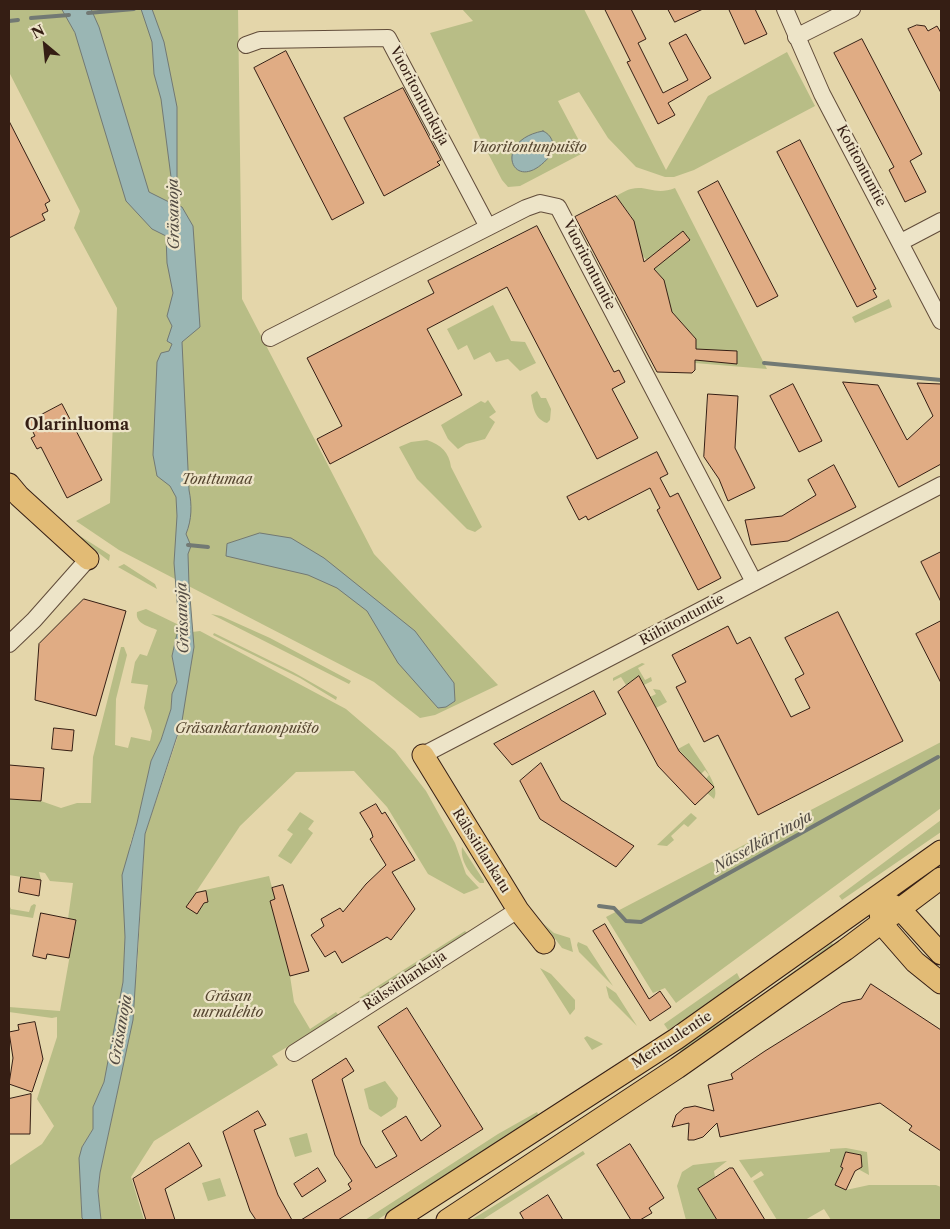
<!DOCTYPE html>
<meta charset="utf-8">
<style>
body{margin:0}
#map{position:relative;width:950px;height:1229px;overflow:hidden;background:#e4d6aa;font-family:"Libre Caslon Text",serif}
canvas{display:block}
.frame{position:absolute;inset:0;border:10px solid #351e14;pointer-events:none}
.north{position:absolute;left:20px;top:20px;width:50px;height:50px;-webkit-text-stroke:4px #ede4c8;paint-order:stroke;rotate:332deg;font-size:14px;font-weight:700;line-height:20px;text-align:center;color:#351e14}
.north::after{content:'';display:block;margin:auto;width:18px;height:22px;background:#351e14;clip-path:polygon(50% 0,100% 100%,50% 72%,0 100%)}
</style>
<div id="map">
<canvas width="950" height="1229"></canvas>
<div class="frame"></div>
<div class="north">N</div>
</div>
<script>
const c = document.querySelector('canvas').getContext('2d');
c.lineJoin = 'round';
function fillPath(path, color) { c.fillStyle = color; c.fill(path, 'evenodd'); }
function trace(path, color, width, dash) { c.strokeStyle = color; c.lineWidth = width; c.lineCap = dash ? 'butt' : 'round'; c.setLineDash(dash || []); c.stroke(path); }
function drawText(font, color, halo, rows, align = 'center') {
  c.font = font + ' "Libre Caslon Text",serif'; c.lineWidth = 4.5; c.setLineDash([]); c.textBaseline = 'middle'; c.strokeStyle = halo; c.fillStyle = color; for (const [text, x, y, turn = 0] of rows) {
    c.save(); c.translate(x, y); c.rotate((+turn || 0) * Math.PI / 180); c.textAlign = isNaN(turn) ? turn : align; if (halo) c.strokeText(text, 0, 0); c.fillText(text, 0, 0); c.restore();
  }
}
const green = new Path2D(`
 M9,9H238L242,299L374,554L498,685L435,715L420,718L374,682L119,550L76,521L110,503L117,308L74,228L80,211L9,72Z
 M462,9H584L666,170L708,96L787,52L815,106L694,170L674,177H665L636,167L608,138L579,92L558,101L585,152L520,186L508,187L502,180L480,138L430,33L473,21Z
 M675,188L767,369L695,363L696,339L672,312L664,280L642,255L632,217L616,196C620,194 626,190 631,189C648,185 655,196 675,188Z
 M889,299L892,307L855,323L852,317Z
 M493,305L511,341L525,342L536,363L520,371L508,359L496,362L490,352L474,360L467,345L458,350L447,329Z
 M537,391L541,398H546L551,409L550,420L547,423C534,419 533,406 531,395Z
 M488,400L496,412L489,417L495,422L485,439L466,444L458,449L448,439L441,425L481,401L485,403Z
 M427,440C441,445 449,452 451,467L482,527L475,532L467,529L417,479L399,447L411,442Z
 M77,534L110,555L109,561L75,535Z
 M124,564L155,584L157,589L118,567Z
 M146,609L179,625L172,656L177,682L172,694L171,709L161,740L151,761L137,823L130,844L123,982L120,1010L104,1082L93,1107V1129L82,1147L81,1205L84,1220H9V1166L42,1144L54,1126L37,1099L57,1037V1017L52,1018L9,1012V1007L60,1011L76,921L68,919L73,883L50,881L45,873L39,872L41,880L9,875V799L41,801L61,808L77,803H91L93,757L121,647H124L127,655L116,699L115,745L128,748L131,737L150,741L152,731L144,708L148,685L131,683L135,662L140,654L147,656L157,630C149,626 135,624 137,612Z
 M211,614L221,616L270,638L351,681L349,684Z
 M200,631L346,709L395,751L426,791L455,843L466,874L479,888L464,894L428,874L387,807L354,771L296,772L240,826L196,892L269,876L275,899L270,901L290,976L294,1002L310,1029L336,1012L339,1016L272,1056L278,1065L154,1141L131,1177L144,1220H101L98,1191L100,1173L121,1075L137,969L145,834L177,739L194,647L192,632Z
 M214,633L293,672L337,697L336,700L300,678L225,641L213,635Z
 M642,663L645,664L638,668L645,680L651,677L652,681L644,685L639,676L626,685L621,677L613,681V678Z
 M653,689L660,690L667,702L656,708L650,697L656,694Z
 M941,742V808L676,1003L665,988L653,993L606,917Z
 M689,743C696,756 722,786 714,799L707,793L706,779L709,775L705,770L701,774L678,749Z
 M300,812L314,821L308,829L313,833L291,864L278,856L293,834L287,830Z
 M691,813L697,818L688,827L684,824L671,836L674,840L667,846L657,845Z
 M941,820V832L842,900L839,896Z
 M462,847L484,881V883H480C470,874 460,861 462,847Z
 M34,904L36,905L33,918L9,914V905L11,909L29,912L31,906Z
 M544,924L554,933L570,938L573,952L562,948Z
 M465,931L467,933L366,998H359Z
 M578,942L587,946L613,986L579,952L577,945Z
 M832,943L835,948L682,1054L679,1049L763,994Z
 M540,968L551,974L575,1000V1009L570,1015Z
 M737,973L740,979L726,993L668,1030L664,1024Z
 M606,986L616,993L637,1026L609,998Z
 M587,1036L603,1044L592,1050L584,1038Z
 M385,1081L398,1098L396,1107L381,1117L369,1109L364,1089Z
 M537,1112L539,1116L377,1220H365L498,1134Z
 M307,1133L312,1152L295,1157L289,1138Z
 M846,1148L867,1152L869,1175L858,1169L862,1167L861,1155L846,1152L841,1167L843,1168L835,1185L846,1190L869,1185H936L941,1187V1220H831L824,1209L805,1220H777L753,1181L764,1175L761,1171L751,1178L739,1160L830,1152V1149Z
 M583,1151L585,1154L482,1220H471Z
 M727,1161L714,1171L715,1177L698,1189L717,1220H686L677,1186L682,1172L693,1165Z
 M220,1178L226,1196L208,1201L202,1183Z`);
const water = new Path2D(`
 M62,9H91L99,27L149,192L169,202L171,177L161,99L154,74L152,42L141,9H152L164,42L177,107V205L182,207L193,226L200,327L182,342L189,490C192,505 192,519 186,534L191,546L188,554L189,585L194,647L190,671L182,721L145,834L133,1020L100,1173L98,1191L101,1220H84L82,1218L79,1158L82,1147L93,1129V1107L104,1082L123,982L125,937L122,875L137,823L151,761L161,740L171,709L172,694L177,682L172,656L179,625L174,563L177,516L176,497L170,486L157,476L153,455L157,362L161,353L169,351L172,344L167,341L172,326L167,316L173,293L167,263L166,236L152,229L126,201L75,33Z
 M543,131C552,135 554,143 553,152C515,203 488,141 543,131Z
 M260,533L291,538L324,558L415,631L454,683L455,701L446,707L438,708L398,663L367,611L337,588L308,575L226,556L227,544Z`);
const stream = new Path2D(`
 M88,13L134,9
 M31,18L69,15
 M9,21L18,20
 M764,363L941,380
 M188,545L208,547
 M599,906L614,908L626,921L641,922L938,757`);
const building = new Path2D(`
 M605,9H631L646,39L638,43L663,93L688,80L669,43L686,34L711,78L668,103L675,115L658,124L627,62L630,61Z
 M668,9H703L675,22Z
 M729,9H755L767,34L745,44Z
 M917,25L925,26L928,31L937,26L941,33V93L908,29Z
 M862,39L922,154L910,161L926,192L905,202L889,170L894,167L834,53Z
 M286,51L364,203L332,220L254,68Z
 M403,88L441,160L437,162L440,165L384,196L344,118Z
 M9,121L50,201L45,204L48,211L42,214L45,220L9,238Z
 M800,140L876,289L873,290L877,297L857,307L777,152Z
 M718,181L778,296L757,307L698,192Z
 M616,196L634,221L644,262L683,231L690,240L654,269L664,280L672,312L696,339V349L737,351V364L695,360V370L692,373L657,372L575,217Z
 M537,226L614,372L619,370L625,382L612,389L638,438L597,459L507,287L427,329L462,395L330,464L317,439L342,426L307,358L434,293L428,281Z
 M843,382L878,385L907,440L933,416L917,383L941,384V464L899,487Z
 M793,384L822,441L799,452L770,396Z
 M708,394L738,396L735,448L755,488L728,501L719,479L704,457Z
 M62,404L102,480L67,498L41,447L37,449L31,438L35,436L28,422Z
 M657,452L668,474L660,478L670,497L678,493L721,578L698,590L657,510L660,508L650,488L588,520L586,516L579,520L567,497Z
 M834,465L856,507L788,541L751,545L745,520L782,516L816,495L808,480Z
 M941,552V602L921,562Z
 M84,599L126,611L96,716L35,700L39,644Z
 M838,612L903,741L758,815L718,735L704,742L676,687L686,682L672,655L728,626L737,644L750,637L791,717L810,708L795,679L804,674L785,638Z
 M941,621V683L916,634Z
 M639,676L679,751L714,787L695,805L658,766L618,692Z
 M594,691L606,714L512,765L494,744Z
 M54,728L74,730L72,751L52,749Z
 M541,763L561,800L634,846L616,867L540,819L520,781Z
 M9,765L44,768L41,801L9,799Z
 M376,804L382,814L385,812L415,860L392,872L415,909L391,940L387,937L342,963L335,951L325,957L311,935L324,926L321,919L340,908L343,912L366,884L386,865L370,839L373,837L371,831L360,813Z
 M21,877L41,880L39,896L19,892Z
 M283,885L309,971L290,976L270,901L275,899L272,888Z
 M206,891L208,902L204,903L197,914L186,907L196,893Z
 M41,913L76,920L69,958L47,954L46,959L33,956Z
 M605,924L649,999L660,991L671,1007L650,1021L593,931Z
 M871,984L941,1030V1151L909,1130L912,1126L880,1103L720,1137L717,1123L703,1137L694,1140H688L689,1123L672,1127L676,1115L684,1108L695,1106L714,1111L708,1085L733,1079L731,1074L765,1051L842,1003L861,999Z
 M407,1008L483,1129L338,1220H301L351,1189L348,1184L352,1181L335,1155L312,1080L346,1058L354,1071L342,1079L361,1144L376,1168L397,1156L382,1131L406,1116L421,1141L441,1126L378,1027Z
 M35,1022L43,1059L32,1092L9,1084L13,1058L9,1032L19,1030L18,1025Z
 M31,1094L30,1134H9V1099Z
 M258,1111L266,1125L254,1130L278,1195L292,1220H256L250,1211L223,1132Z
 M189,1143L202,1166L165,1189L175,1220H146L133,1179Z
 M630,1144L664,1198L649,1208L652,1213L640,1220H631L597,1165Z
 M846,1152L861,1155L862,1167L855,1171L846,1190L835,1185L843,1168L841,1167Z
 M318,1168L326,1181L302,1197L294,1184Z
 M730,1168H733L765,1220H717L698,1189Z
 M548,1195L563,1220H524L520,1213Z`);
const minor = new Path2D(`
 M785,9L822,94L941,321
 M796,37L852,9
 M246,45L260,40L388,38L488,227
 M901,242L941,221
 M270,338L526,208L540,203L558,207L754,582
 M9,644L34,620L88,559
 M423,755L941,485
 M294,1053L518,910`);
const major = new Path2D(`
 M9,484L19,496L88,559
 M423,755L518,910L544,943
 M887,902L900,909L941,954
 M880,910L881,923L915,962L941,983
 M396,1220L676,1039L941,851
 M447,1220L677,1068L845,950L941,878`);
const streetNames = [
 ["Vuoritontunkuja",419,96,62],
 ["Kotitontuntie",861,166,62],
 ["Vuoritontuntie",589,265,63],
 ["Riihitontuntie",682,620,-28],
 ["Rälssitilankatu",481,851,58],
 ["Rälssitilankuja",405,981,-33],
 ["Merituulentie",672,1040,-33]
];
const parkNames = [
 ["Vuoritontunpuisto",529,148],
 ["Tonttumaa",217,480],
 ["Gräsankartanonpuisto",247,729],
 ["Gräsan",228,997],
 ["uurnalehto",228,1013]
];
const waterNames = [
 ["Gräsanoja",174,214,-91],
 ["Gräsanoja",183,618,-92],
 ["Nässelkärrinoja",763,842,-29],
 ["Gräsanoja",121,1030,-80]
];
const quarterNames = [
 ["Olarinluoma",77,425]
];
fillPath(green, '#b8bd86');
fillPath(water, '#9ab6b4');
trace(water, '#727974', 1);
trace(stream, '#727974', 4);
fillPath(building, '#e0ac84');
trace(building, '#351e14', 1);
trace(minor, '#614c3a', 18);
trace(major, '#351e14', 23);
trace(minor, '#ede4c8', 16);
trace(major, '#e2bb75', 21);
drawText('14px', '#351e14', '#ede4c8', streetNames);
drawText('italic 14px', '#564630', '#ede4c8', parkNames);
drawText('italic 15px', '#534c44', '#ede4c8', waterNames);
drawText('bold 16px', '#351e14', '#ede4c8', quarterNames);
</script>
